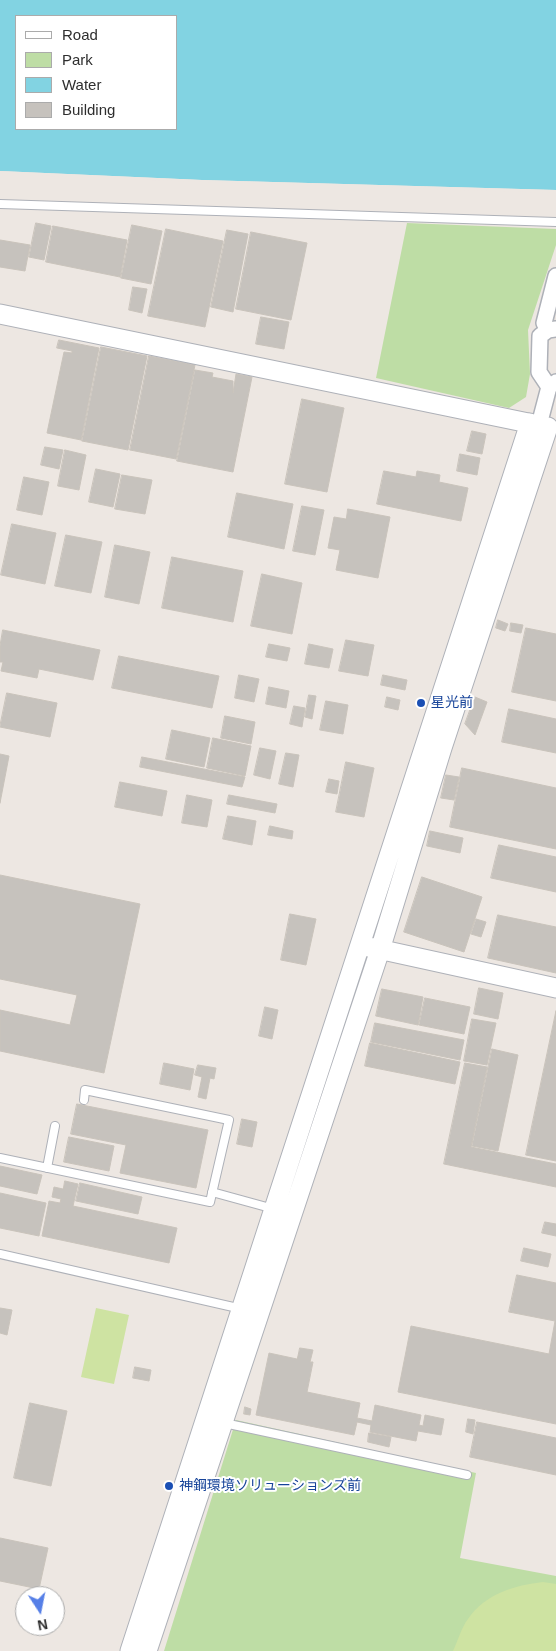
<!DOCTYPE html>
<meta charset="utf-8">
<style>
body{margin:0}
#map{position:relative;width:556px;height:1651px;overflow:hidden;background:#ede7e2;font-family:Helvetica,sans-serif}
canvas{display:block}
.legend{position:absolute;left:15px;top:15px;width:162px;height:115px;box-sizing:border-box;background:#fff;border:1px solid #ababab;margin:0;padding:6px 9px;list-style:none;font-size:15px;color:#2e2e2e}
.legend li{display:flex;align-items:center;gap:10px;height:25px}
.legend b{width:25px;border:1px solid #ababab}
.north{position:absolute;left:15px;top:1586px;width:50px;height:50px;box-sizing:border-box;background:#fff;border:1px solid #ababab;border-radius:50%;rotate:169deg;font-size:14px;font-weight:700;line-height:20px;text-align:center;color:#2e2e2e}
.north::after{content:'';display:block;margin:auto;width:18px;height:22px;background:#567fe7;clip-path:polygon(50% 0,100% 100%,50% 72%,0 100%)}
</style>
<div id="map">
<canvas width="556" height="1651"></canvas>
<ul class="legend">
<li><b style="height:6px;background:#fff"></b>Road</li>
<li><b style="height:14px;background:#bedda5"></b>Park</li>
<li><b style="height:14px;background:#82d3e2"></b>Water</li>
<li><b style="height:14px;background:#c6c2bd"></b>Building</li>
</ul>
<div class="north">N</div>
</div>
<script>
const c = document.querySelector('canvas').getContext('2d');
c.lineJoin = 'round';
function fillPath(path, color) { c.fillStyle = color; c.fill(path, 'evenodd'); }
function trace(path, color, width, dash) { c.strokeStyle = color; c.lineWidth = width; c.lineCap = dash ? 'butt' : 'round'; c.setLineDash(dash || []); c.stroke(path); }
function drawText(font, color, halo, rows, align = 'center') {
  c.font = font + ' Helvetica,"Noto Sans JP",sans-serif'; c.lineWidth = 4; c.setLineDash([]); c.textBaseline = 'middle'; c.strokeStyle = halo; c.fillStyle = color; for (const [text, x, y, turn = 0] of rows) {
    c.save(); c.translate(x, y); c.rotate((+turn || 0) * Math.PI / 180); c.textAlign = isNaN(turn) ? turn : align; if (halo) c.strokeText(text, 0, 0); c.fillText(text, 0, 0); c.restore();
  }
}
const green = new Path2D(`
 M407,223L556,229V245L528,330L530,374L526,397L509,408L376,378Z
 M236,1420L476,1473L460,1558L556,1576V1651H164Z`);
const pitch = new Path2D(`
 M96,1308L129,1315L114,1384L81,1377Z
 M543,1582L556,1584V1651H453C458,1641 461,1628 468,1619C485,1594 515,1585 543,1582Z`);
const water = new Path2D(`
 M0,0H556V190L202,180L0,171ZM16,16H176V129H16Z`);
const pier = new Path2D(`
 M0,171L202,180L556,190V193L202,182L0,174Z`);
const building = new Path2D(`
 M36,223L51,226L44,260L29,257Z
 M132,225L162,231L151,284L121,278Z
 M53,226L127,240L120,277L46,262Z
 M166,229L223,241L205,327L148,316Z
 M227,230L248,234L233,312L211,307Z
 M251,232L307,243L291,320L236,309Z
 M0,240L30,245L25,271L0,267Z
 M133,287L147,289L142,313L129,310Z
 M261,317L289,322L284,349L256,344Z
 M59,340L99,348L81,440L47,433L64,352L72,353V351L57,348Z
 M101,347L147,356L128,450L82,441Z
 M149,356L195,365L176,459L130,450Z
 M195,370L213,373L212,377L233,381V393L236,374L252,377L233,472L177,461Z
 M302,399L344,408L327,492L285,484Z
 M472,431L486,434L482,454L467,451Z
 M45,447L63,450L59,469L41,465Z
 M65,450L86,455L79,490L58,486Z
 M460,454L480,458L477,475L457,471Z
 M96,469L120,474L113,507L89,502Z
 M384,471L416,477L417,471L440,475L439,482L468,488L461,521L377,504Z
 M122,475L152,480L145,514L115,509Z
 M24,477L49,482L42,515L17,510Z
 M237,493L293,504L284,549L228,537Z
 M302,506L324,510L315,555L293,551Z
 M348,509L390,517L378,578L336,570L340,550L328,548L334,517L346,519Z
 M12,524L56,533L45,584L1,575Z
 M66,535L102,542L91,593L55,586Z
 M115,545L150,552L139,604L105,597Z
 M172,557L243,571L233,622L162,608Z
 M262,574L302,583L292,634L251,626Z
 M498,620L508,624L505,631L496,628Z
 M511,623L523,625L521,633L510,631Z
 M526,628L556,634V701L512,692Z
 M3,630L100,650L93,680L39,669L37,678L1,671L3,662H0V646Z
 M346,640L374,645L368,676L339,671Z
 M269,644L290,648L287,661L266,657Z
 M309,644L333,649L329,668L305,664Z
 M119,656L219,676L212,708L112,688Z
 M239,675L259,679L254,702L235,698Z
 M383,675L407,680L405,690L381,685Z
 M269,687L289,691L286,708L266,704Z
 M7,693L57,703L50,737L0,727Z
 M309,695L316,696L312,719L305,717Z
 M387,697L400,700L398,710L385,707Z
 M475,697L487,702L475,735L465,724Z
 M326,701L348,705L343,734L320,730Z
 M294,706L305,708L302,727L290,724Z
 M509,709L556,719V753L502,742Z
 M225,716L255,722L251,744L221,738Z
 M172,730L210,738L204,767L166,759Z
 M213,738L251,746L245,776L207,768Z
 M260,748L276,751L270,779L254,775Z
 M286,753L299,755L293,787L279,784Z
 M0,754L9,756L0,803Z
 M142,757L245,777L242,787L140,767Z
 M346,762L374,768L364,817L336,812Z
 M462,768L556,788V849L450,827Z
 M446,775L459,777L454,800L441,798Z
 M329,779L339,781L337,794L326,792Z
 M120,782L167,791L162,816L115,807Z
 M187,795L212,800L207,827L182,823Z
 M229,795L277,804L275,813L227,804Z
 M228,816L256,821L252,845L223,839Z
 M270,826L293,831L292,839L268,835Z
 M430,831L463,838L460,853L427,846Z
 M499,845L556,857V892L491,878Z
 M0,875L140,904L104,1073L0,1051V1010L70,1025L77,995L0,979Z
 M422,877L482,897L464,952L404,932Z
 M290,914L316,919L306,965L281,960Z
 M498,915L556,927V973L488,958Z
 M476,919L486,922L481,937L471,934Z
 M479,988L503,993L498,1019L474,1014Z
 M382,989L423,997L418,1025L376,1016Z
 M425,998L470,1007L464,1034L419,1025Z
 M265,1007L278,1010L272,1039L259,1036Z
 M556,1011V1161L526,1155Z
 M472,1019L496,1023L487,1065L464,1061Z
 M375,1023L464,1040L460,1060L371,1042Z
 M370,1043L460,1062L455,1084L365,1066Z
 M492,1049L518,1055L498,1151L472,1146Z
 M164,1063L194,1069L190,1090L160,1084Z
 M465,1063L487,1067L471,1147L556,1164V1187L444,1164Z
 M198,1065L216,1068L214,1079L210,1078L206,1099L198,1097L202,1077L195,1075Z
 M77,1104L208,1130L196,1188L120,1173L126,1145L71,1134Z
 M242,1119L257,1122L252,1147L237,1144Z
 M69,1137L114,1146L109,1171L64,1162Z
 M0,1166L42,1175L37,1194L0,1186Z
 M65,1181L78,1184L73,1206L177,1228L169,1263L42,1236L49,1201L60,1203L61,1199L52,1197L54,1187L63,1189Z
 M80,1183L142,1197L138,1214L76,1201Z
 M0,1193L46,1203L39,1236L0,1228Z
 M545,1222L556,1224V1236L542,1233Z
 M524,1248L551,1254L548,1267L521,1261Z
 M517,1275L556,1283V1424L398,1392L411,1326L549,1354L555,1321L509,1312Z
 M0,1308L12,1310L7,1335L0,1333Z
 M300,1348L313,1350L310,1362H313L307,1392L360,1403L357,1418L372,1421L375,1405L421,1415L419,1425L423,1426L425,1415L444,1419L441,1435L418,1431L416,1441L370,1432L371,1425L357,1422L354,1435L256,1415L269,1353L297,1359Z
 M135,1367L151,1370L149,1381L133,1378Z
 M30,1403L67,1411L51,1486L14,1478Z
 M245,1407L251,1409L250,1415L244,1414Z
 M468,1419L475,1420L473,1434L466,1432Z
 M477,1422L556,1438V1475L470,1457Z
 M369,1433L391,1437L389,1447L368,1442Z
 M0,1538L48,1548L39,1589L0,1581Z`);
const service = new Path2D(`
 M0,204L556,222
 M0,1158L210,1202L229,1120L85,1090L84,1100
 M47,1168L55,1126
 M212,1192L274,1209
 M0,1254L242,1309
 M224,1423L467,1475`);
const minor = new Path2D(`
 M548,330L544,323L556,276
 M549,387L539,372L540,336L548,330L556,329
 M539,425L549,387L556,382`);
const tertiary = new Path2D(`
 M0,314L543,426
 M369,947L556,988
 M130,1651L530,423
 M147,1651L380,950L442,748L548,427`);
const markers = [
 [421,703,5,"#1a4fb4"],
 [169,1486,5,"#1a4fb4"]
];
const transitNames = [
 ["星光前",431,703],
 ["神鋼環境ソリューションズ前",179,1486]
];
fillPath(green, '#bedda5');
fillPath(pitch, '#cee3a2');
fillPath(water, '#82d3e2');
fillPath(pier, '#ede7e2');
fillPath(building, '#c6c2bd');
trace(building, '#c9c3bb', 1);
trace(service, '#aeb1b8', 10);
trace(minor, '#aeb1b8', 18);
trace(tertiary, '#aeb1b8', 21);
trace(service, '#fff', 8);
trace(minor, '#fff', 15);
trace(tertiary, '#fff', 19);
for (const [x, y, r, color] of markers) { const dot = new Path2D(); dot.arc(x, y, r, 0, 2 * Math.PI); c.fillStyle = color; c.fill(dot); trace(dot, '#fff', 2); }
drawText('14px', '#164399', '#fff', transitNames, 'left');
</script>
